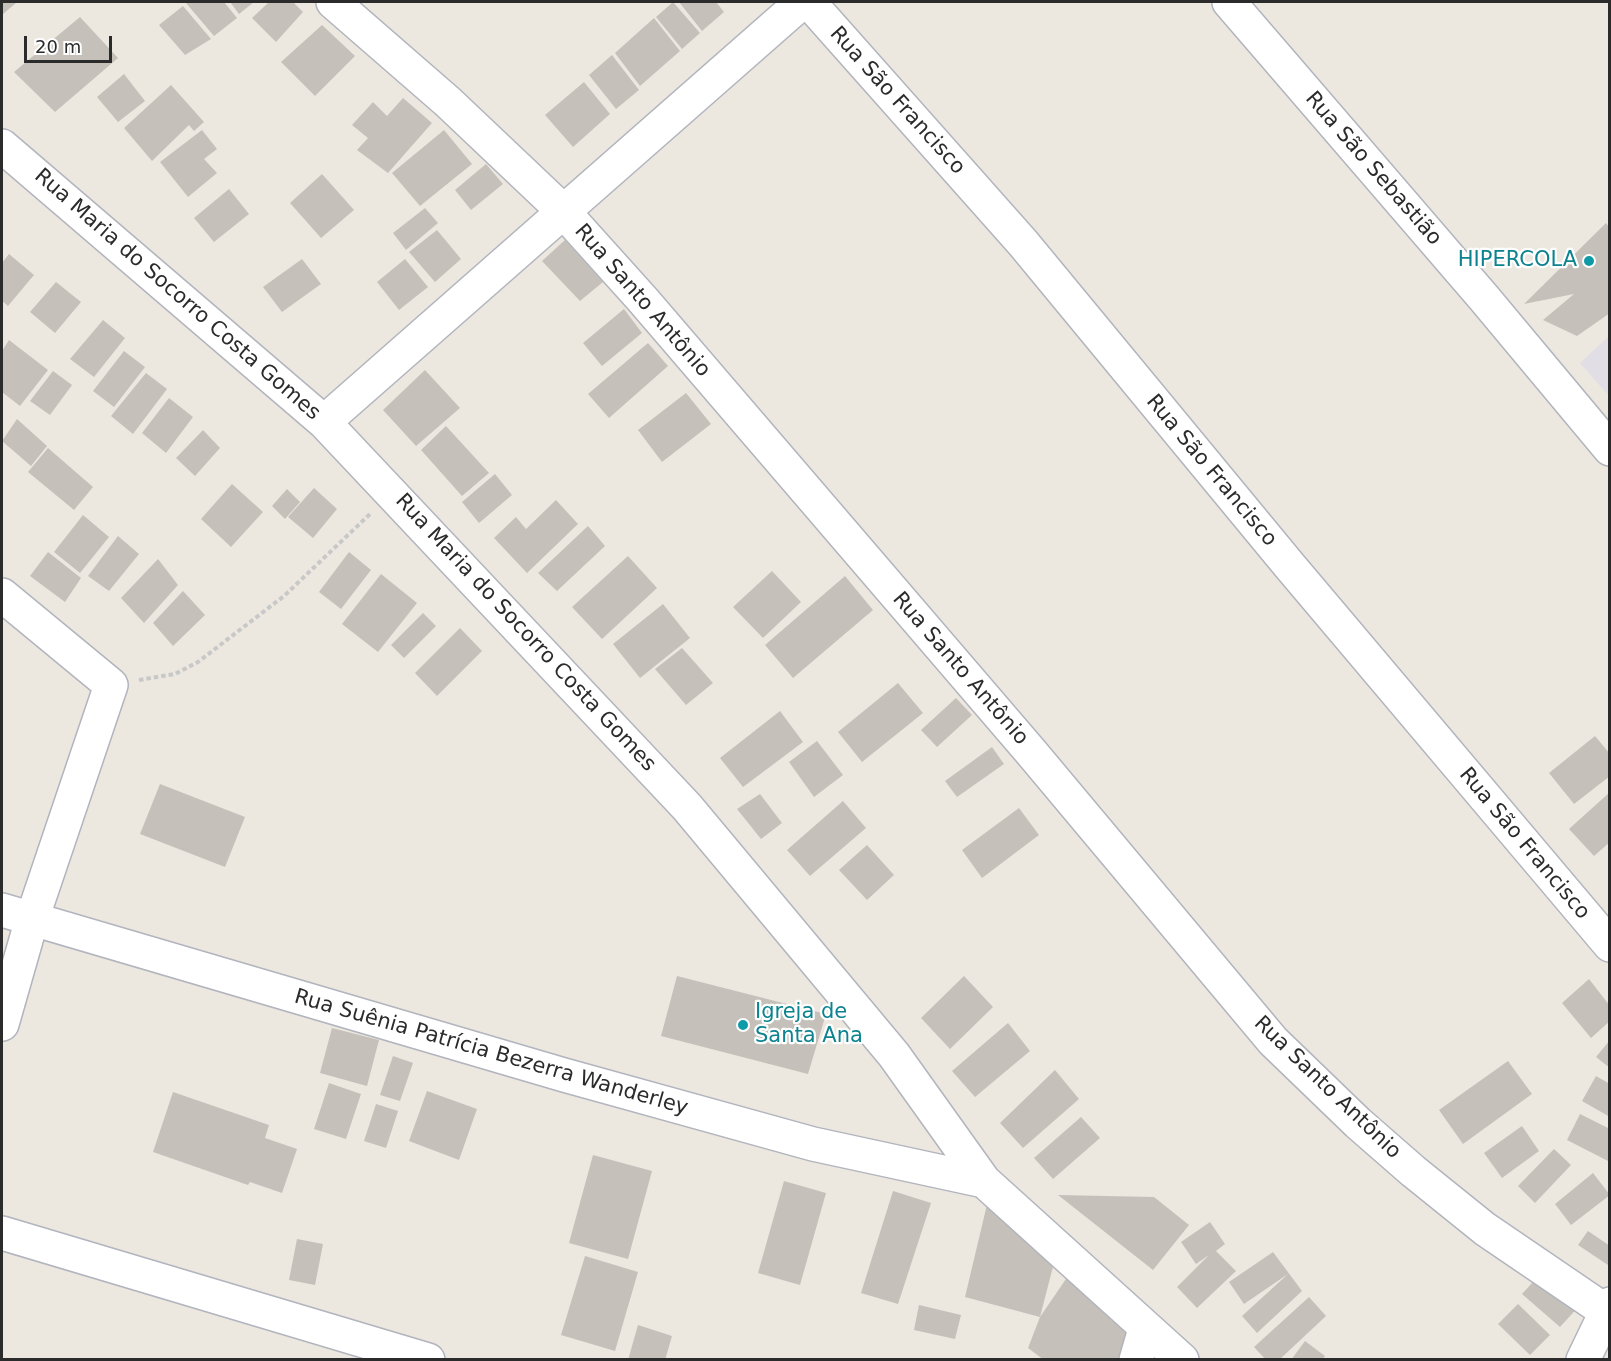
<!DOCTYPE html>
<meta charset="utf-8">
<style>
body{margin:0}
#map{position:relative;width:1611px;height:1361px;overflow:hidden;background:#ece7df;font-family:"DejaVu Sans",sans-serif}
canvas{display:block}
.frame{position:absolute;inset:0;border:3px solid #2b2b2b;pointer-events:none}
.scale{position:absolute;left:24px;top:36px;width:88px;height:27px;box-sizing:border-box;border:3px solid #2b2b2b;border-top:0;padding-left:8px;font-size:18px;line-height:21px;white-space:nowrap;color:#2b2b2b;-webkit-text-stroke:4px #fff;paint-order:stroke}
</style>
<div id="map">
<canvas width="1611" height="1361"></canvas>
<div class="frame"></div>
<div class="scale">20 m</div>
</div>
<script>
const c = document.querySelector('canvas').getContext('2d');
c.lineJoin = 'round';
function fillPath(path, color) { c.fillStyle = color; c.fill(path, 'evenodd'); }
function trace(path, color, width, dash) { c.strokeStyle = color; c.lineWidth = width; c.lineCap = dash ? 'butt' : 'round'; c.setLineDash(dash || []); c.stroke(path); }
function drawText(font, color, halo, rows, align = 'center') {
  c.font = font + ' "DejaVu Sans",sans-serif'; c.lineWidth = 4.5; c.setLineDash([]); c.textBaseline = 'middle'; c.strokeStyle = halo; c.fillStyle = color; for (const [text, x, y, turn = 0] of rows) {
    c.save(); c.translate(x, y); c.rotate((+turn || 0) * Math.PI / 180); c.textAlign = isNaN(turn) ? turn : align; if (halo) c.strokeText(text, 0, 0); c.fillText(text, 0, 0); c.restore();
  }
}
const industrial = new Path2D(`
 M1609,336V396L1580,363Z`);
const building = new Path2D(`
 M2,2H17L2,15Z
 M188,2H224L237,18L214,36L186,3Z
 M230,2H254L239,14Z
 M269,2H293L303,12L276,42L252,18Z
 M673,2L700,33L682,49L656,17Z
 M679,2H716L724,12L702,31Z
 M183,6L211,39L185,55L159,25Z
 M80,17L118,58L55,112L14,72Z
 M654,18L680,51L640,86L615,53Z
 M322,25L355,56L315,96L281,62Z
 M612,55L639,90L616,109L589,75Z
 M124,74L145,101L118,122L97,97Z
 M584,82L610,114L573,147L545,115Z
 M171,85L204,122L194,131L189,125L152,161L124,128Z
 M403,98L432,123L388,173L357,150L368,138L352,125L373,102L387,116Z
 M202,130L217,149L204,159L217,173L188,197L160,162Z
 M444,130L472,164L420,206L392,173Z
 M486,164L503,184L471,210L455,190Z
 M322,174L354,210L321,238L290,203Z
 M229,189L249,214L214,242L194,218Z
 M425,208L438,223L406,250L393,233Z
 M1606,223L1610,228V313L1577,336L1543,320L1574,294L1524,304Z
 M437,230L461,259L435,282L409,252Z
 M565,240L603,282L580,301L542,261Z
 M9,254L34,275L8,306L2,301V263Z
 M302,259L321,284L282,312L263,287Z
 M405,259L428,287L399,310L377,282Z
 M56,282L81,302L55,333L30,312Z
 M624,309L642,333L602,366L583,343Z
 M103,320L125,338L94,377L70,359Z
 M9,340L48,370L20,406L2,392V351Z
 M648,343L668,366L609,418L588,394Z
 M124,351L145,367L114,407L93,391Z
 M425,370L460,408L416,446L383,410Z
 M53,371L72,385L50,415L30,401Z
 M146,373L167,389L133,434L111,416Z
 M686,393L711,424L662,462L638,430Z
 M169,398L193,417L166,453L142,433Z
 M17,419L47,446L31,466L2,441Z
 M446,426L489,473L462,496L421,450Z
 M203,430L220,448L195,476L176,458Z
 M48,448L93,487L74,510L28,472Z
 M495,474L512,495L479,523L462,502Z
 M232,484L263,512L231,547L201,519Z
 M314,488L337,509L313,538L288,517Z
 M287,489L300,502L285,519L272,506Z
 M556,500L578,524L527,573L494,538L516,517L526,529Z
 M83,515L109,537L80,573L54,552Z
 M588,526L605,546L557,591L538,573Z
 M118,536L139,554L109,591L88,576Z
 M48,552L81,578L65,602L30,576Z
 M349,552L371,570L341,609L319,592Z
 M628,556L657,588L602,639L572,607Z
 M158,559L178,585L144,623L121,598Z
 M772,571L801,602L763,638L733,607Z
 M381,574L417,603L378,652L342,624Z
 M845,576L873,610L793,678L765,645Z
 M183,591L205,615L173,646L153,623Z
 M663,604L690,638L640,678L613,644Z
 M423,613L436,626L404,658L391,645Z
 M460,628L482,651L437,696L415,673Z
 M682,648L713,683L686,705L655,669Z
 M898,683L923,713L862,762L838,732Z
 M956,698L972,715L937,747L921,730Z
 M780,711L803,742L743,787L720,758Z
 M1595,736L1610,754V776L1574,804L1549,773Z
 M817,741L843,775L814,797L789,762Z
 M992,747L1004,764L957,797L945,781Z
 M160,784L245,817L225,867L140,834Z
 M1610,792V842L1594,856L1569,829Z
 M760,794L782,823L761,839L737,809Z
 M843,801L866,828L810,876L787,850Z
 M1019,808L1039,835L982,878L962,850Z
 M867,845L894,875L867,900L839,870Z
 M677,976L826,1014L808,1074L661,1036Z
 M964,976L993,1007L950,1049L921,1018Z
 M1589,979L1610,1006V1021L1591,1038L1562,1003Z
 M1008,1023L1030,1051L975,1097L952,1071Z
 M332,1028L379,1040L367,1086L320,1073Z
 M1610,1040V1068L1596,1057Z
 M393,1056L413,1063L400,1101L380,1095Z
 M1508,1061L1532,1094L1463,1144L1439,1110Z
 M1055,1070L1079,1099L1023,1148L1000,1123Z
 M1596,1076L1610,1084V1117L1582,1101Z
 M329,1083L361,1094L346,1139L314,1129Z
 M427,1091L477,1109L459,1160L409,1141Z
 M173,1092L269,1125L265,1138L297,1149L282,1193L250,1182L248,1185L153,1152Z
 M376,1104L398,1111L386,1148L364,1141Z
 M1580,1114L1610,1129V1162L1567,1140Z
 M1081,1117L1100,1138L1053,1179L1034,1158Z
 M1522,1126L1539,1151L1502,1178L1484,1153Z
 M1554,1149L1571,1165L1535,1203L1518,1186Z
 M593,1155L652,1171L628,1259L569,1243Z
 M1593,1173L1610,1195L1571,1225L1555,1204Z
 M784,1181L826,1193L800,1285L758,1273Z
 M893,1191L931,1203L898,1304L861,1293Z
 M1058,1195L1154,1197L1189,1225L1153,1270Z
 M989,1196L1055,1259L1040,1317L965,1297Z
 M1210,1222L1225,1244L1216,1251L1236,1271L1197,1308L1177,1287L1209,1255L1196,1264L1181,1242Z
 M1588,1231L1610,1246L1608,1265L1578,1245Z
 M297,1239L323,1244L315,1285L289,1280Z
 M1273,1252L1302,1291L1257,1333L1242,1316L1288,1274L1244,1304L1229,1282Z
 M585,1256L638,1272L615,1351L561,1335Z
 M1543,1271L1581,1304L1560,1327L1522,1294Z
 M1070,1273L1131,1329L1122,1360H1044L1028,1348L1040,1317Z
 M1309,1297L1326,1316L1279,1360H1266L1254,1347Z
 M1518,1304L1550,1335L1530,1355L1498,1324Z
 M919,1305L961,1315L955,1339L914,1330Z
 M638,1325L672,1336L665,1360H628Z
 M1305,1341L1325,1356L1322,1360H1291Z`);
const path = new Path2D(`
 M139,680L175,674L198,662L284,596L370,514`);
const minor = new Path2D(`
 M333,2L448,102L562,210L643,300L1031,752L1273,1041L1358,1123L1413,1171L1485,1229L1607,1312
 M809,2L1023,243L1289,565L1610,945
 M1229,2L1484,298L1610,449
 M2,146L324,422L687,807L894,1055L984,1181L1182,1360
 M324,422L802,2
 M2,595L111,685L32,919L2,1024
 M2,910L564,1075L813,1144L984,1181
 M2,1233L428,1360
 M1136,1360L1145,1329
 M1583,1360L1610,1304`);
const markers = [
 [1589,261,6,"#0f9aa8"],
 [743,1025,6,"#0f9aa8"]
];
const streetNames = [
 ["Rua São Francisco",897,101,48],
 ["Rua São Sebastião",1373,169,49],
 ["Rua Maria do Socorro Costa Gomes",177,295,41],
 ["Rua Santo Antônio",642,301,49],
 ["Rua São Francisco",1211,471,50],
 ["Rua Maria do Socorro Costa Gomes",525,633,47],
 ["Rua Santo Antônio",960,669,49],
 ["Rua São Francisco",1524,844,50],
 ["Rua Suênia Patrícia Bezerra Wanderley",491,1053,16],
 ["Rua Santo Antônio",1327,1088,44]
];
const cultureNames = [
 ["HIPERCOLA",1577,261],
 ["Igreja de",755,1013,"left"],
 ["Santa Ana",755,1037,"left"]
];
fillPath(industrial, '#e1dfe5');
fillPath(building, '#c5c1ba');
trace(minor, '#b2b4be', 36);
trace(path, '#c8c8c8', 4, [4.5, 3]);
trace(minor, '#fff', 33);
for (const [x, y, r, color] of markers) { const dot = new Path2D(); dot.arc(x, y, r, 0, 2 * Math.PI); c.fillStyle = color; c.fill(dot); trace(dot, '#fff', 2); }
drawText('21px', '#2b2b2b', '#fff', streetNames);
drawText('21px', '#0d838f', '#fff', cultureNames, 'right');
</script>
